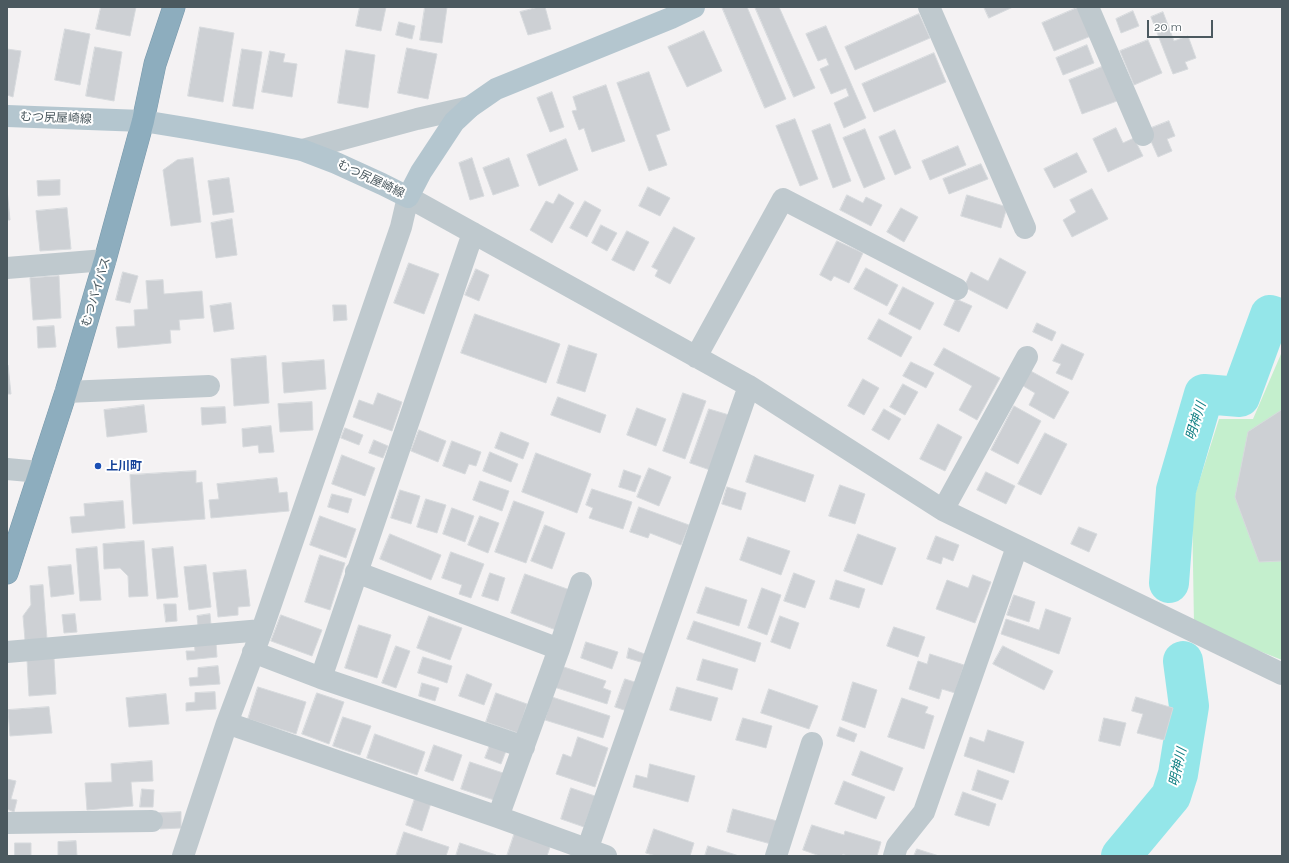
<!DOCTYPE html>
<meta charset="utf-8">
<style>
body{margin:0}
#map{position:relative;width:1289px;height:863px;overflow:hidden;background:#f4f2f3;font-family:Raleway,sans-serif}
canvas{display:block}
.frame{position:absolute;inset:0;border:8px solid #4b595f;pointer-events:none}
.scale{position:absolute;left:1147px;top:20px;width:66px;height:18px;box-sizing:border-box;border:2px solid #4b595f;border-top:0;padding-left:5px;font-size:12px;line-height:14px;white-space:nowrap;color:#4b595f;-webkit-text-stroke:3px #fff;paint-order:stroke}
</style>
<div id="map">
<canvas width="1289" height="863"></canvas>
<div class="frame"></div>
<div class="scale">20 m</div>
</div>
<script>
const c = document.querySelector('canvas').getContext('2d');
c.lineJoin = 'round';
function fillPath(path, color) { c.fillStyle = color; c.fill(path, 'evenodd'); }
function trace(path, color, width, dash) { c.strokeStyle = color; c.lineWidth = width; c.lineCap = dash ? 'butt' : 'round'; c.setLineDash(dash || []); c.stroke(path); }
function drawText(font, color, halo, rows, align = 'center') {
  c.font = font + ' Raleway,"Noto Sans JP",sans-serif'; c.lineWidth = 4; c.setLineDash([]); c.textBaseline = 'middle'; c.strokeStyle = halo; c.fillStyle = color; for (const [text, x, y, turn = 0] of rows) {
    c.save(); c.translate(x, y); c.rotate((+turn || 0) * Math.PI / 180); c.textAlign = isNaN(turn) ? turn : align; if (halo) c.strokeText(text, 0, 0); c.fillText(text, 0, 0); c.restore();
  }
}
const green = new Path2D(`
 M1281,354L1282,355V660L1194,625L1192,504L1219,419H1253Z`);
const river = new Path2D(`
 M1169,583L1176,490L1204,394L1240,397L1270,315L1282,319
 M1121,856L1171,796L1178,774L1189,706L1183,661`);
const building = new Path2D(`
 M101,7H136L130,36L96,29Z
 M360,7H386L381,31L356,26Z
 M425,7H447L442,43L420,40Z
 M539,7H545L551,29L528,35L520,12Z
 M722,7H747L786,99L765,108Z
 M755,7H779L815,88L794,97Z
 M984,7H1013L989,18Z
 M1079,7L1091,36L1054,51L1042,23Z
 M1133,11L1139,26L1121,33L1116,19Z
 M1163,12L1174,41L1188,36L1196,58L1185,62L1188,69L1173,74L1151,17Z
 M919,14L930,38L855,70L845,47Z
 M399,22L415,26L412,39L396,35Z
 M826,26L866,118L844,128L834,103L849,96L846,88L831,94L820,69L829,65L826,58L818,61L806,34Z
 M200,27L234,33L223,102L188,96Z
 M65,29L90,34L80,85L55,80Z
 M704,31L722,71L687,87L668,47Z
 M1148,40L1162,73L1134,85L1120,51Z
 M1087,45L1094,63L1063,75L1056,58Z
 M95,47L122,52L114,101L86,96Z
 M407,48L437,54L428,99L398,93Z
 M7,49L21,51L13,97L7,95Z
 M242,49L262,52L253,109L233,106Z
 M346,50L375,55L368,108L338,103Z
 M270,51L285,54L283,62L297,64L292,97L262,92Z
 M934,53L946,82L874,112L862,84Z
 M1104,66L1117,101L1082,114L1069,80Z
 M649,72L670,130L656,135L667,165L649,171L617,83Z
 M606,85L625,141L592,152L584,128L579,130L572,111L577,110L573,97Z
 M552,92L564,127L550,132L537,98Z
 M795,119L818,179L800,186L776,126Z
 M1169,121L1175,136L1167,139L1172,151L1158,157L1146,130Z
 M830,124L851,181L833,188L812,131Z
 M1116,128L1123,143L1134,138L1143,156L1108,172L1093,139Z
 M865,129L885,179L864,188L843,138Z
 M895,130L911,168L895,175L879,137Z
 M566,139L578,170L539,186L527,155Z
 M958,146L966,165L930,180L922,161Z
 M1077,153L1087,172L1054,188L1044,169Z
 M193,158L201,222L171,226L163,170L177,160Z
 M472,158L484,196L470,200L459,163Z
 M509,158L519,186L493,195L483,168Z
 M981,164L988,179L949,194L943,179Z
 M229,178L234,212L213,215L208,181Z
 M60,180V195L38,196L37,181Z
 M648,187L670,198L660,216L639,206Z
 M7,189L10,220H7Z
 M1092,189L1108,219L1072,237L1063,220L1076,212L1070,200Z
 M559,194L574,203L552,243L530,230L546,201L553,204Z
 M847,195L863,203L866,197L882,205L871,226L840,210Z
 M967,195L1007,207L1001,228L961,216Z
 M585,201L601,210L587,237L570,228Z
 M67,208L71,249L40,251L36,211Z
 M901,208L918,217L904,242L887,232Z
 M232,219L237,255L216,258L211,223Z
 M601,225L617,233L607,251L592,243Z
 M674,227L695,238L670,284L655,276L658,270L652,267Z
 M627,231L649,242L634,271L612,260Z
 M837,241L863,253L849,283L834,276L831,281L820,275Z
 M1000,258L1026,272L1007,309L964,287L971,272L988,281Z
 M409,263L439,274L424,314L394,303Z
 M866,268L898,285L887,306L854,289Z
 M476,269L489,275L479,301L465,295Z
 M123,272L138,276L130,303L116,300Z
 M59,276L61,318L33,320L30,278Z
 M163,280L164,294L202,291L204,318L179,320L180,330H170L171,343L118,348L116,327L135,326L134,310L148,309L146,281Z
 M903,287L934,303L920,330L889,314Z
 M956,299L972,306L959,332L944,325Z
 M231,303L234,329L214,332L210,306Z
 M333,305H346L347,320L334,321Z
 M475,314L560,344L546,383L461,353Z
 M879,319L912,337L901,357L868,339Z
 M1037,323L1056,332L1052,341L1033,332Z
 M54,326L56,347L38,348L37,327Z
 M1062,344L1084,354L1072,380L1056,373L1061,364L1053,361Z
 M569,345L597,354L585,392L557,383Z
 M944,348L1000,378L977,420L959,410L972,386L934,365Z
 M266,356L269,403L234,406L231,359Z
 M324,360L326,389L284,393L282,363Z
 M911,362L934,373L926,388L903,376Z
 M7,365H8L11,394H7Z
 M1027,369L1069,392L1054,419L1029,405L1035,393L1020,384Z
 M863,379L879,388L864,415L848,406Z
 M903,384L918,392L905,415L890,407Z
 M378,393L402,402L392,431L353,417L359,400L373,405Z
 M683,393L706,401L685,459L663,451Z
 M558,397L606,415L600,433L551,415Z
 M312,402L313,430L280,432L278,404Z
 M144,405L147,432L107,437L104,410Z
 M1014,406L1041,421L1018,464L991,450Z
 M225,407L226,423L202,425L201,408Z
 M637,408L666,419L656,446L627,435Z
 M709,409L729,415L710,470L690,463Z
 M884,409L901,419L889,440L872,430Z
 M1282,410V561L1259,562L1235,497L1248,432Z
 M938,424L962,437L945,471L920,459Z
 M271,426L274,452L259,453L258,445L243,447L242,429Z
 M345,428L363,435L359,445L341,438Z
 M419,430L446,441L438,462L411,451Z
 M501,432L529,443L523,459L495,448Z
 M1045,433L1067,444L1041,495L1018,484Z
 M374,440L388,446L383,458L369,453Z
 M452,441L481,452L476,466L469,464L465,474L443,466Z
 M490,452L518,464L511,482L483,471Z
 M536,453L591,474L577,513L522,492Z
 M342,455L375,468L365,496L332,484Z
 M755,455L814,475L805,502L746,482Z
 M649,468L671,477L659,506L637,497Z
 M624,470L641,476L635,492L619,487Z
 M196,471V483L202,482L205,519L133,524L130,475Z
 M986,472L1015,486L1006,504L977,490Z
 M277,478L279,493L287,492L289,511L211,518L209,500L219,499L217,484Z
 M480,481L509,491L502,511L473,500Z
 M840,485L865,494L855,524L829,516Z
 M727,487L746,493L741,510L722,504Z
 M592,489L632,502L623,529L589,518L593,508L586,505Z
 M400,490L420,496L411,524L391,518Z
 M332,494L352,499L348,513L328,507Z
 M426,499L446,505L437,533L417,527Z
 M123,501L125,528L72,533L70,517L85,516L84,504Z
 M514,501L544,512L526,563L495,552Z
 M639,507L689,525L681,545L650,533L648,538L630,532Z
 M452,508L474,516L465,542L443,534Z
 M320,516L356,529L346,558L310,545Z
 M480,516L499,523L488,553L468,545Z
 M545,525L565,533L552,569L531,561Z
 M1079,527L1097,534L1089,552L1071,544Z
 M390,534L441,555L431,580L380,559Z
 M858,534L896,548L882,585L844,571Z
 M936,536L959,545L953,561L943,557L941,564L927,559Z
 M748,537L790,551L781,575L740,560Z
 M144,541L148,596L129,597L128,576L120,568L104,569L103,544Z
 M97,547L101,600L80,601L76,549Z
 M173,547L178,597L157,599L152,549Z
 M451,552L484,564L471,598L459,594L462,585L442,578Z
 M320,555L345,563L330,610L305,602Z
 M71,565L74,594L51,597L48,567Z
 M206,565L211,607L189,610L184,567Z
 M246,570L250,606L238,607V615L218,617L213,573Z
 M490,573L505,578L498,601L482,596Z
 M794,573L815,581L805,608L784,601Z
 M525,574L570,590L556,630L511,613Z
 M973,575L991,582L975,623L936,609L947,580L968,588Z
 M836,580L865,589L859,608L830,599Z
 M43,585L47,639L25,640L23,616L31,605L30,586Z
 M706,587L747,600L739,626L697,613Z
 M762,588L781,595L767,635L748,628Z
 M1014,595L1035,602L1029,622L1007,615Z
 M164,604H176L177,621L166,622Z
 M1046,609L1071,618L1059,654L1001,634L1006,619L1039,630Z
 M75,614L77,632L64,633L62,615Z
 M210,614L211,625L198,626L197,616Z
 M281,615L322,630L312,656L271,641Z
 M429,616L462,628L450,660L417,648Z
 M780,616L799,623L790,649L771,642Z
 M694,621L761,643L755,662L687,639Z
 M359,625L391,635L377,678L345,668Z
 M894,627L925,637L918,657L887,646Z
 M216,641L217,657L187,660L186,651H195L194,642Z
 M586,642L618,652L612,669L581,658Z
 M396,646L410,651L396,688L382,683Z
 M1003,646L1053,671L1044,690L993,664Z
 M629,648L647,655L644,663L627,658Z
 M930,654L964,665L955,693L942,689L939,699L909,689L918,661L927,664Z
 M423,657L452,666L447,683L418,673Z
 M54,658L56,694L29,696L27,660Z
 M703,659L738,669L732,690L697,680Z
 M218,666L220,684L190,686L189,678L198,677V668Z
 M561,666L606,681L603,688L611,691L607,704L554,687Z
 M467,674L492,684L484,705L459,696Z
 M625,679L638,683L627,711L615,707Z
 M853,682L877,690L865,728L842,720Z
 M422,683L439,688L435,701L419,696Z
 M258,687L306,702L296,734L248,719Z
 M677,687L718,698L711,721L670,710Z
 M769,689L818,706L809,729L761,713Z
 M215,692L216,709L186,711V703L195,702V693Z
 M317,693L344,702L329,744L302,734Z
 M496,693L527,704L518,733L486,722Z
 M166,694L169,724L129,727L126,698Z
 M552,697L610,716L603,738L545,720Z
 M1136,697L1173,708L1164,740L1137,733L1143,714L1132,711Z
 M902,698L928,707L925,713L934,716L924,749L888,737Z
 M49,707L52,733L10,736L8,710Z
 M343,717L371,726L360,755L333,746Z
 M743,718L772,726L766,748L736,740Z
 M1104,718L1126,723L1120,746L1099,741Z
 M840,727L857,734L854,742L837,736Z
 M988,730L1024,742L1014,773L964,756L970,737L984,742Z
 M375,734L425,752L417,775L367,758Z
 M578,737L608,748L595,787L556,774L563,754L571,757Z
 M434,745L462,755L453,781L425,771Z
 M490,745L506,751L501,764L485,758Z
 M861,751L903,768L894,791L852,775Z
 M152,761L153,781L131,782L133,806L87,810L85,783L112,782L111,764Z
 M470,762L503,773L494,800L461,789Z
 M650,764L695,776L688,802L633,787L636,775L647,778Z
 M978,770L1009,781L1002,800L972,790Z
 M7,779L16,781L11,799L17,800L14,812L7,809Z
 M844,781L885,797L876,819L835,804Z
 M571,788L595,796L584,827L561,819Z
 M142,789L154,790L153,807H140Z
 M963,792L996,804L989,826L955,815Z
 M415,798L431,803L422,831L406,825Z
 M733,809L777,821L771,844L727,832Z
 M181,812V828L160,829L159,813Z
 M812,825L844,835L845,831L881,842L877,856H847L843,854L842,856H820L803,850Z
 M654,829L694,843L690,856H656L646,853Z
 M404,832L449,847L446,856H396Z
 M515,832L551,844L547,856H507Z
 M76,841L77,856H58V842Z
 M15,843H31V856H15Z
 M460,843L496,855V856H456Z
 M708,846L739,856H705Z
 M917,849L939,856H914Z`);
const minor = new Path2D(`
 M929,7L1025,228
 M1088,7L1143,135
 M302,150L417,119L470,107
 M7,268L105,260
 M696,357L783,199L957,289
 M66,392L209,386
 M7,469L40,472
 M943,510L1027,357
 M356,572L559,649
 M7,652L262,630
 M253,652L321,678L524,747
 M321,678L473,233
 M227,723L498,817L606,856
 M498,817L559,649L581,583
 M7,823L152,821
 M183,856L227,723L262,630L401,227L408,197L749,386L943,510L1282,674
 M585,856L749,386
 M776,856L812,743
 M894,856L897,846L924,812L1017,547`);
const major = new Path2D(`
 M7,116L143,121L192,129L268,143L302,150L336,163L382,184L408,197L421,172L454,122L470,107L496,89L671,18L694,7`);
const highway = new Path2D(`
 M7,573L66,392L105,260L143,121L155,64L174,7`);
const markers = [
 [98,466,4,"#1a4fb4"]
];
const streetNames = [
 ["むつ尻屋崎線",56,118,2],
 ["むつ尻屋崎線",371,179,25],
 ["むつバイパス",96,292,-73]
];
const transitNames = [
 ["上川町",106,466]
];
const waterNames = [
 ["明神川",1196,421,-73],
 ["明神川",1178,767,-77]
];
fillPath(green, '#c4efcd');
trace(river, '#94e6e9', 40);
fillPath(building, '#cdd0d4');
trace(building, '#d7dadd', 1);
trace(highway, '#7898aa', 23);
trace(minor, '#bfc9ce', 22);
trace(major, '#b4c6cf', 22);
trace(highway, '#8dadbe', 22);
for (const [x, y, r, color] of markers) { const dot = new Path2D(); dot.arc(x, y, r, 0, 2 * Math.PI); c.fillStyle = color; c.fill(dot); trace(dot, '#fff', 1.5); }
drawText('12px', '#4b595f', '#fff', streetNames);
drawText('bold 12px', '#164399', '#fff', transitNames, 'left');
drawText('italic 13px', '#128084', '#fff', waterNames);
</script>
